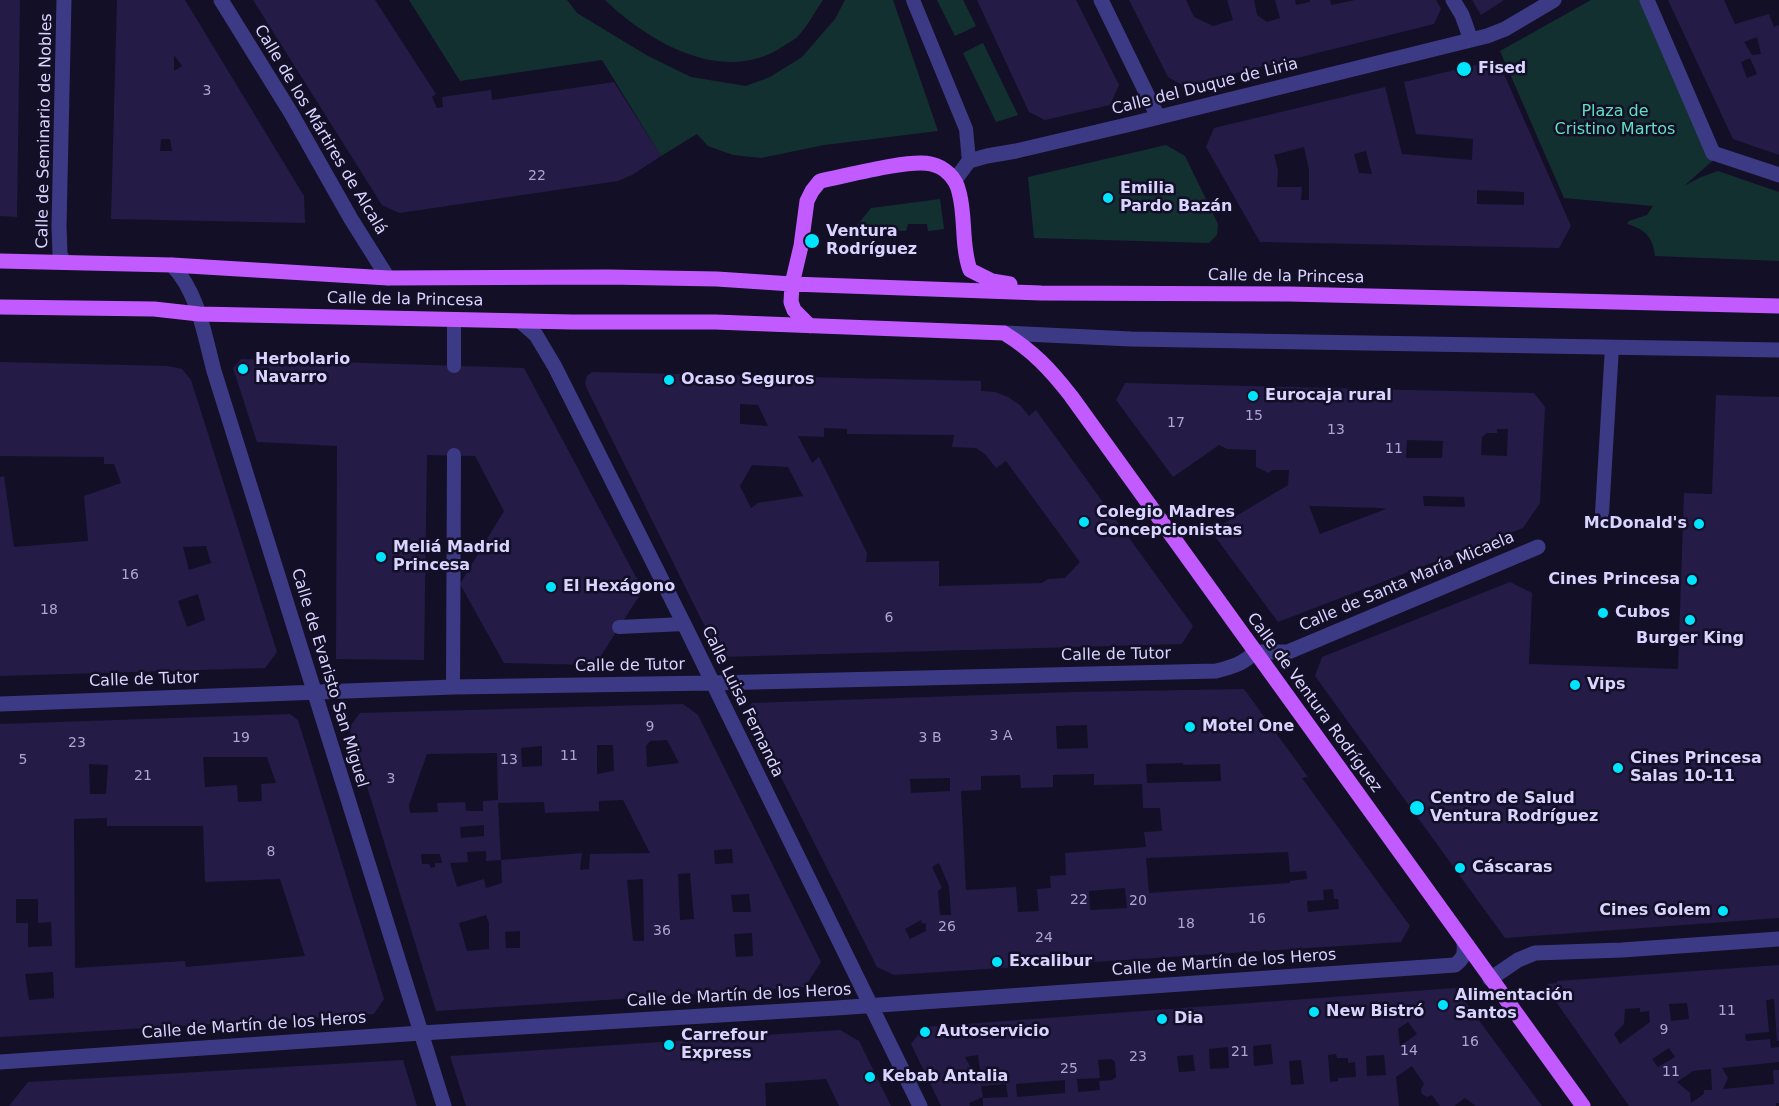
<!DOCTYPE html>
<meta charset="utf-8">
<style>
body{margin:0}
canvas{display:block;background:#130f26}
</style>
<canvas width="1779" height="1106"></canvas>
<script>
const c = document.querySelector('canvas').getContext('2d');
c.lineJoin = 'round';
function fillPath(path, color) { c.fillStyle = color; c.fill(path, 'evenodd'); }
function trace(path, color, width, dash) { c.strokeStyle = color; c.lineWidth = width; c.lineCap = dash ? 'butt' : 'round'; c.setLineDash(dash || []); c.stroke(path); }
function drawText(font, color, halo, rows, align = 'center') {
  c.font = font + ' "DejaVu Sans",sans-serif'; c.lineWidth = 5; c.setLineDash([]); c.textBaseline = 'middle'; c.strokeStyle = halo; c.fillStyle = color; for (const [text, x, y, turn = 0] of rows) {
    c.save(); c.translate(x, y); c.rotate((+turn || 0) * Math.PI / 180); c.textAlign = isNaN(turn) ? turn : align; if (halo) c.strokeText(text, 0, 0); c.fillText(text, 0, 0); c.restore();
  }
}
const green = new Path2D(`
 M409,0H567L577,13L648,56L691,77L746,86L770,77L802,57L835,19L845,0H893L938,131L824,145L761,158L733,155L708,146L697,134L661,156L602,60L460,81Z
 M605,0H823C815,11 809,24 800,34C796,39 790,42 785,45C725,87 650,43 605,0Z
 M937,0H963L976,26L955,36Z
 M1591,0H1643L1718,156L1684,186L1701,177L1718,171L1779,192V261L1655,256C1653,237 1645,229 1627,224L1629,221L1647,215L1653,206L1564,198L1500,51Z
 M983,43L1018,115L996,122L963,53Z
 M1166,145L1185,156L1218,224L1217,235L1209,243L1034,238L1028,177Z
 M940,199L944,229L928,231L927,224H908L906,231L854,229L871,208Z`);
const building = new Path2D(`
 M0,0H20L17,217L0,216Z
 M117,0H185L304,196L305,223L111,219ZM174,55L182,66L174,71ZM161,139H170L172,151H160Z
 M253,0H375L436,94L432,97L437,108L443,107L442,97L491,90L492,100L614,82L661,156L632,175L618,181L399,213L382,205Z
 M977,0H1076L1119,85L1110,105L1045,120L1029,112Z
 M1129,0H1186L1194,17L1213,26L1233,20L1227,0H1254L1257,15L1267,22L1280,18L1275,0H1295L1296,5L1310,2V0H1330L1331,5L1355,0H1436L1441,9L1434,24L1184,86L1168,77Z
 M1472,0H1504L1481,15Z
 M1668,0H1724L1735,24L1769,14L1774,27L1779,25V155L1733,139ZM1757,37L1761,54L1752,55L1744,42ZM1750,58L1757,74L1747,78L1741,62Z
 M1499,63L1571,226L1559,248L1260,242L1206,147L1214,128L1385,87L1402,154L1472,160L1473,139L1416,134L1404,82L1480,64ZM1304,147L1309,170V200H1301L1302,187H1277L1278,170L1274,155ZM1366,151L1372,174L1359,173L1354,154ZM1477,190L1524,192V205L1477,204Z
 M241,359L524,368L643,590L595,665L504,663L460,584L504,511L475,456L427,455L424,660L336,659L337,446L257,442L233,368Z
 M0,362L168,366L182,369L191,380L277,652L265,668L0,676V477L4,476L14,547L88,541L84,496L121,483L114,464H104V457L0,456ZM206,546L211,563L189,570L183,547ZM198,594L205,620L187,627L178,601Z
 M592,372L981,381V391L995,392L1008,397L1020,405L1029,416L1036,410L1193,626L1182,644L720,657L587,389L585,383L587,376ZM740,404L758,405L768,426L740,424ZM824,428L847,429V434L954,435L952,447L976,448L985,454L996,468L1006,461L1080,562L1065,578L1048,579L1042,583L939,586V561L866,562L867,553L819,457L812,463L798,436L824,437ZM752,465L788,467L803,496L758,503L751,508L740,486Z
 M1125,383L1534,393L1545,407L1540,503L1523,528L1278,622L1211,531L1288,485L1289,470H1272L1269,473L1256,467V450L1227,449L1219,445L1173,477L1116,400ZM1497,429H1508L1507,456L1481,455L1482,437L1487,433H1497ZM1407,440L1443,441L1442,458H1406ZM1423,496L1464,497L1465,507L1424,506ZM1309,506L1381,508L1386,509L1320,534Z
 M1716,395L1779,397V918L1505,938L1315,676L1322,657L1510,582L1532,593L1529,664L1678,669L1684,493L1712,494Z
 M1244,689L1308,777L1302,778L1410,926L1401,942L894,975L877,967L747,710L752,703L1072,692ZM1087,725L1088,748L1057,749L1056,726ZM1183,763V765L1220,764L1221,781L1147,783L1146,764ZM1094,774V785L1142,784L1143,808H1160L1162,831L1144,832L1146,847L1065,853L1066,875L1050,876L1051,888L1037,889L1039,911L1018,912L1016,887L966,890L961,791L981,790V776L1020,775L1021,788L1053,787V775ZM950,778V791L911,793L910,779ZM1288,852L1290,872L1306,871L1307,879L1290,881V883L1149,893L1146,858ZM939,863L949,886L951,915H940L938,891L942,888L932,867ZM1125,888L1127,908L1090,910L1089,891ZM1333,889L1334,899H1338L1339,909L1308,912L1307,901L1324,900L1323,890ZM921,920L922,924L926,923V931L910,939L905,929Z
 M683,704L698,715L821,962L805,987L436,1011L349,728L360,713ZM667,740L679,763L647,767L646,746L650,741ZM597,745H613L614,771L597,774ZM542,746V766L522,767L521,748ZM497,753L498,800L483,801V811H466L465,802L437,803L438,812L410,813L409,805L427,754ZM623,800L650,853L590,854L589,869L580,870L582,853L501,860L498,803L544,802L545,813L599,811V801ZM484,825V836L461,838L460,827ZM732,849L733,863L715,864L714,850ZM486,851V861L501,860L502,883L486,888L484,879L457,887L450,863L468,862L467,852ZM421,854H440L442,863H435V867L431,868L429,864H422ZM690,873L694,919L680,920L678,874ZM643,879L644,941H633L627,880ZM749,894L751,912H733L731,895ZM486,915L489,923V949L467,951L459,923ZM520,931V948H506L505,932ZM752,933L753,956L736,957L734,934Z
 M290,714L298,720L384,999L374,1014L0,1037V724ZM203,757H267L276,783L261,784L262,801L238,802L237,785L205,787ZM89,764L108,765L106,794H90ZM107,818V826H203L205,882L280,879L305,956L186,967L185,961L75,968L74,819ZM16,899H38V923L51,922L52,946L28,947V923H16ZM53,972L54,998L29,1000L25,974Z
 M1779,965V1041H1777L1774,999L1766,1000L1769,1032L1745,1034L1746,1041L1770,1039L1771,1048L1779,1047V1062L1722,1068L1728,1078L1723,1089L1774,1084L1773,1070H1779V1103H1776V1106H1629L1552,996L1547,991L1548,984L1557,983V981ZM1687,1003L1689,1019L1671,1021L1669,1004ZM1640,1008V1012L1649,1011L1650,1022L1620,1044L1614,1034L1624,1024L1625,1009ZM1669,1048L1675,1057L1658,1067L1652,1059ZM1711,1069L1712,1090H1704V1094L1691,1103L1690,1093L1677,1082L1693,1071Z
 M1455,988L1542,1106H1476L1465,1098L1454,1106H1440L1432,1095L1427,1097L1422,1094L1421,1089L1424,1084L1412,1066L1396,1077L1399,1106H983V1098L1008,1097L1006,1084L981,1086L983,1097L969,1103L970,1106H941L911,1044L924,1027ZM1408,1022L1417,1034L1400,1046L1398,1029ZM1271,1044L1273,1064L1254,1066L1253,1046ZM1228,1047L1229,1068L1210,1069L1209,1049ZM1336,1054L1337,1058H1348V1063L1355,1062L1356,1077L1338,1078V1081L1330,1082L1328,1055ZM978,1055L980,1070L974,1074L965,1057ZM1193,1055L1195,1071L1179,1072L1177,1056ZM1384,1055L1386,1075L1367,1076L1366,1056ZM1111,1059L1115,1062L1116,1077L1112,1080L1099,1081L1100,1090L1078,1092L1077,1079L1100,1078L1098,1060ZM1301,1060L1304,1084L1291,1085L1289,1061ZM1065,1080V1093L1017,1097L1016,1084Z
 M840,1030L859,1041L891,1106H839L826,1079L765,1083L766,1106H466L450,1056Z
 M403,1060L417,1106H9L28,1082Z`);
const service = new Path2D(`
 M913,0L966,129L969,161
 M454,366V319
 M1602,513L1612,347
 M619,627L684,624
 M453,687L454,455`);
const pedestrian = new Path2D(`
 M1713,153L1779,175
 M1255,652H1288L1538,547`);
const minor = new Path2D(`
 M1101,0L1158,117
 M1453,0L1462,15L1471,40
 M1647,0L1713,153
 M955,180L969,161L987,156L1016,151L1131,124L1487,36L1505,29L1554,0
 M64,262L60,254L59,226L64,0
 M172,265C199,294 204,334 214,371L444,1106
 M520,321L536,335L555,367L684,624L920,1106
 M1004,333L1131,339L1779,350
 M0,704L453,687L712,683L1216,671C1232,667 1243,664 1255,652
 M1490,979L1518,960L1535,953L1622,950L1779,939
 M0,1062L421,1033L836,1008L1455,965C1464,958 1465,954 1464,943`);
const tertiary = new Path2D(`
 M221,0L291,113L351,219L388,278`);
const primary = new Path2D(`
 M0,261L172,265L388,278L608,277L717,279L792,284L1041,293L1289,294L1779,306
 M0,307L154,309L199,314L572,322H715L1004,333C1033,351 1050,369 1071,396L1583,1106
 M810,326L794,310L791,302L792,284L801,246L807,201L812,191L820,181C846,176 908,159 931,164C945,167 956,178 959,192C966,217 961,245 970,270L992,281L1010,284`);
const markers = [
 [1464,69,8,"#00e5ff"],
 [1108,198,6,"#00e5ff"],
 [812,241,8,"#00e5ff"],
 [243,369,6,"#00e5ff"],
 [669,380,6,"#00e5ff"],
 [1253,396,6,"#00e5ff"],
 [1084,522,6,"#00e5ff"],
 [1699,524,6,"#00e5ff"],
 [381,557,6,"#00e5ff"],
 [1692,580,6,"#00e5ff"],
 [551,587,6,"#00e5ff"],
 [1603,613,6,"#00e5ff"],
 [1690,620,6,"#00e5ff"],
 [1575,685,6,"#00e5ff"],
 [1190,727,6,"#00e5ff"],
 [1618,768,6,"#00e5ff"],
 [1417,808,8,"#00e5ff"],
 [1460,868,6,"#00e5ff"],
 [1723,911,6,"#00e5ff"],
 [997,962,6,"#00e5ff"],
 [1443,1005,6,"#00e5ff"],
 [1314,1012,6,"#00e5ff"],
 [1162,1019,6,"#00e5ff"],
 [925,1032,6,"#00e5ff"],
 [669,1045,6,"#00e5ff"],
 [870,1077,6,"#00e5ff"]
];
const numberNames = [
 ["3",207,91],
 ["22",537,176],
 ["15",1254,416],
 ["17",1176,423],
 ["13",1336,430],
 ["11",1394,449],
 ["16",130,575],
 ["18",49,610],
 ["6",889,618],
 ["9",650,727],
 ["3 A",1001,736],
 ["19",241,738],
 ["3 B",930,738],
 ["23",77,743],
 ["11",569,756],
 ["5",23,760],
 ["13",509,760],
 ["21",143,776],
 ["3",391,779],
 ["8",271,852],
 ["22",1079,900],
 ["20",1138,901],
 ["16",1257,919],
 ["18",1186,924],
 ["26",947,927],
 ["36",662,931],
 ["24",1044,938],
 ["11",1727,1011],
 ["9",1664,1030],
 ["16",1470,1042],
 ["14",1409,1051],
 ["21",1240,1052],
 ["23",1138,1057],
 ["25",1069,1069],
 ["11",1671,1072]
];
const poiNames = [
 ["Fised",1478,69],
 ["Emilia",1120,189],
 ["Pardo Bazán",1120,207],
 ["Ventura",826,232],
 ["Rodríguez",826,250],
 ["Herbolario",255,360],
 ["Navarro",255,378],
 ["Ocaso Seguros",681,380],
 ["Eurocaja rural",1265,396],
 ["Colegio Madres",1096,513],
 ["Concepcionistas",1096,531],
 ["McDonald's",1687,524,"right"],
 ["Meliá Madrid",393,548],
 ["Princesa",393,566],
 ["Cines Princesa",1680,580,"right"],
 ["El Hexágono",563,587],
 ["Cubos",1615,613],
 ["Burger King",1690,639,"center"],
 ["Vips",1587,685],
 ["Motel One",1202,727],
 ["Cines Princesa",1630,759],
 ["Salas 10-11",1630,777],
 ["Centro de Salud",1430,799],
 ["Ventura Rodríguez",1430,817],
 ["Cáscaras",1472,868],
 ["Cines Golem",1711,911,"right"],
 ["Excalibur",1009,962],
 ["Alimentación",1455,996],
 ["Santos",1455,1014],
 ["New Bistró",1326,1012],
 ["Dia",1174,1019],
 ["Autoservicio",937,1032],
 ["Carrefour",681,1036],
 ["Express",681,1054],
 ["Kebab Antalia",882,1077]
];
const streetNames = [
 ["Calle del Duque de Liria",1205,87,-14],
 ["Calle de los Mártires de Alcalá",320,130,59],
 ["Calle de Seminario de Nobles",45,131,-89],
 ["Calle de la Princesa",1286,277,1],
 ["Calle de la Princesa",405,300,1],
 ["Calle de Santa María Micaela",1407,582,-23],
 ["Calle de Tutor",1116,655,-1],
 ["Calle de Tutor",630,666,-1],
 ["Calle de Evaristo San Miguel",329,678,73],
 ["Calle de Tutor",144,680,-2],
 ["Calle Luisa Fernanda",742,702,64],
 ["Calle de Ventura Rodríguez",1314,703,54],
 ["Calle de Martín de los Heros",1224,963,-4],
 ["Calle de Martín de los Heros",739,996,-3],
 ["Calle de Martín de los Heros",254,1026,-4]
];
const parkNames = [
 ["Plaza de",1615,112],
 ["Cristino Martos",1615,130]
];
fillPath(green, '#12302f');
fillPath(building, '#241b47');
trace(service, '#3d3a85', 14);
trace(pedestrian, '#3d3a85', 15);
trace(minor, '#3d3a85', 15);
trace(tertiary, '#3d3a85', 15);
trace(primary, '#c25bff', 15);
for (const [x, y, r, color] of markers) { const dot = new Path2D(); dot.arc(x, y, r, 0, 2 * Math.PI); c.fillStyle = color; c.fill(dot); trace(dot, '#130f26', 2); }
drawText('14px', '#aca6d1', null, numberNames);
drawText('bold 16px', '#d9d4ff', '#130f26', poiNames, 'left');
drawText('16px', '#d9d4ff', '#130f26', streetNames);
drawText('16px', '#5fe0c0', '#130f26', parkNames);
</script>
